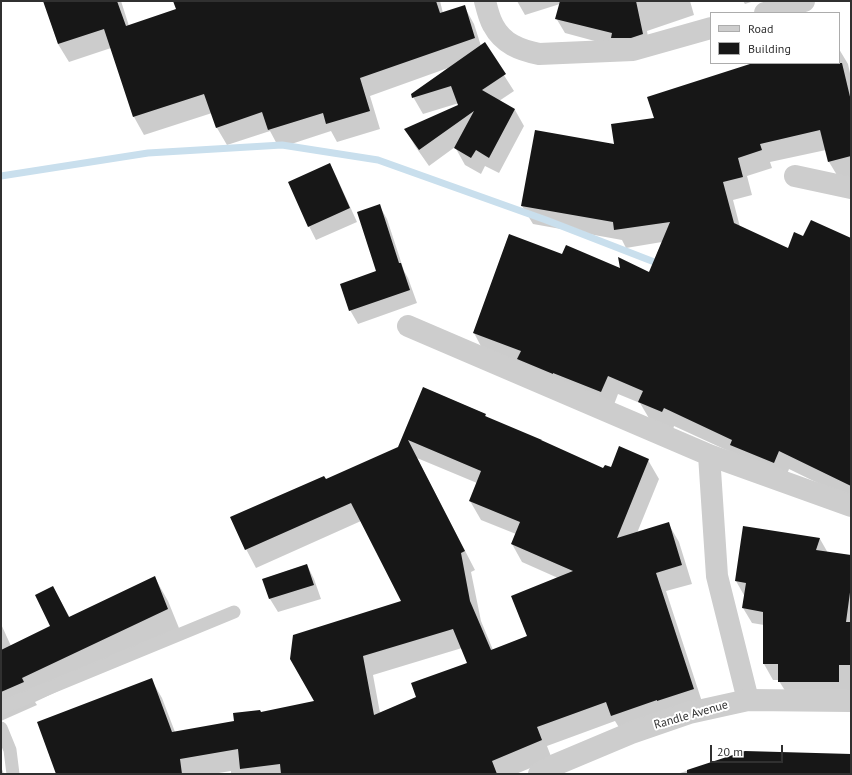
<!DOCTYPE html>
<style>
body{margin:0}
#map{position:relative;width:852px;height:775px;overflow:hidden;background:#fff;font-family:"PT Sans",sans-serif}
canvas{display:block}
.frame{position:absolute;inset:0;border:2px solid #303030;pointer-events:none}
.legend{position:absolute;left:710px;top:12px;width:130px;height:52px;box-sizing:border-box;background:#fff;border:1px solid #acacac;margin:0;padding:5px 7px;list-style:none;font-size:12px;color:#303030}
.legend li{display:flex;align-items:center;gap:8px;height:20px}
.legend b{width:20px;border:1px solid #acacac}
.scale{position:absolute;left:710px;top:745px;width:73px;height:18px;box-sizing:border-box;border:2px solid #303030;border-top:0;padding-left:5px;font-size:12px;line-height:14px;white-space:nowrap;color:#303030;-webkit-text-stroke:3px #fff;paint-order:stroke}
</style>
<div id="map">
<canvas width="852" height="775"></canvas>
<div class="frame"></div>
<ul class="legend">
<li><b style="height:5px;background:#cdcdcd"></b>Road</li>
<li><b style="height:11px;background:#171717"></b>Building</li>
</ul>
<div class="scale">20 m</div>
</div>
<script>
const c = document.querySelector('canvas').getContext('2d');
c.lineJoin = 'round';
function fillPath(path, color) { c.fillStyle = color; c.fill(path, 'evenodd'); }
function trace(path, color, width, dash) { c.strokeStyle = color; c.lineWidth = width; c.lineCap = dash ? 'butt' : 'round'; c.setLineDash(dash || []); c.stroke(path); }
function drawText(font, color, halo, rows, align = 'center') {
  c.font = font + ' "PT Sans",sans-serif'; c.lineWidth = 4; c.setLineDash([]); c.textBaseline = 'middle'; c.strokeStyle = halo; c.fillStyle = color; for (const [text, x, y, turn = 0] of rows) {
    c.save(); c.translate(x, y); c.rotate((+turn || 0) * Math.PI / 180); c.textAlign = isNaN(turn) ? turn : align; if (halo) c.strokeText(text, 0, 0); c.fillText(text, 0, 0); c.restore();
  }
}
const shadow = new Path2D(`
 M50,1H121L129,26L177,10L174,1H440L443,13L464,6L474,24L481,46L484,44L514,91L499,101L515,110L524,126L499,173L485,166L481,174L465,165L455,147L429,166L415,146L406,130L460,105L459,103L423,114L412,95L448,68L370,96L380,129L337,142L331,131L279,148L270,131L227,145L217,128L212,113L144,135L134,117L111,48L69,62L58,44L45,4Z
 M517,1H690L694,15L647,31L650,49L617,47L565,33L556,18L560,4L525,15Z
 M743,1H754L745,4Z
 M839,49L848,64L851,78V177L840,180L829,162L826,150L770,162L772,168L747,176L752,195L733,200L740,227L788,249L804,238H850L851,236V503L838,493L789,469L785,480L737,455L674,426L673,430L650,420L640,403L618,394L612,410L484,352L474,333L509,235L563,255L621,270L649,273L662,242L626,248L622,240L533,224L522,206L655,119L756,63H839Z
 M330,164L337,178L357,222L316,240L309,226Z
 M379,205L387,219L404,271L408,278L417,303L358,324L350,310L377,272Z
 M424,388L485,414L487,418L604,470L648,460L659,479L637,533L668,523L679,542L692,584L666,591L704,708L623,734L615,721L547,746L552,759L516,774H231V771L213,774H57L151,679L162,698L175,732L235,722L261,713L316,702L403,602L361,521L256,568L246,549L326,481L399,448ZM417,458L477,483L470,501L481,520L516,534L512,544L522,562L558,578L528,636L493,650L481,621L471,572L475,570ZM462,648L468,663L418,697L380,713L373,675Z
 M744,527L820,539L828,553L851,556V697H789L779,681V680H773L764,664V625L752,623L743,608L745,597L736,581Z
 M307,565L314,579L321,599L278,612L270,599L264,580Z
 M155,578L168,601L181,633L35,702L37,705L1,721V624L11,646L52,627L53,587L70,618Z
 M745,752L851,755V774H677Z
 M1,767L4,774H1Z`);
const stream = new Path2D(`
 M1,176L148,153L282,145L378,160L546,220L662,265`);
const building = new Path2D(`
 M43,1H117L126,26L176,9L173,1H436L440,13L465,5L475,38L360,78L370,111L326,124L323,113L268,130L262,112L216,128L204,94L133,117L104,29L58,44Z
 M560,1H636L643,34L631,38H611L612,33L555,19Z
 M485,42L506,74L482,90L515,109L489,158L476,150L471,158L454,148L474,111L419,150L404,129L458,105L451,86L412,98L411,94Z
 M753,63H842L851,101V156L828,162L820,130L760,144L762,150L738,158L743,177L723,182L734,223L788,248L794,232L803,236L811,220L851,238V486L779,451L774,463L730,445L732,440L664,408L662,412L638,402L643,391L608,376L601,392L553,373V374L517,359L521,351L473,333L509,234L562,254L566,245L620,268L618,257L649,272L670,222L614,230L613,222L521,206L535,130L614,144L611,124L654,118L647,97Z
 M330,163L350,208L308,227L288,182Z
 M380,204L399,263H401L410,290L349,311L340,284L376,271L357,212Z
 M423,387L486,414L485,416L542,440H541L603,468L605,465L611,467L619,446L649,459L617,538L669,522L682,565L656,573L694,689L657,701V700L611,716L606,702L537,727L542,740L492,761L497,774H281L280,764L240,769L238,749L180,759L182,774H56L37,722L152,678L172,732L234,721L233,713L260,710L261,712L314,701L290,659L293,635L401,601L351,503L245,550L230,517L324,476L326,479L398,447ZM408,440L481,471L469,501L520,522L511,544L573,571L511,596L527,636L491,650L470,601L461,553L465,551ZM453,629L467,663L411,683L416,697L374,715L363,656Z
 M743,526L820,538L816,550L851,555V585L846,622H851V665H839V682H778V664H763V612L742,608L746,583L735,581Z
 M307,564L314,585L269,599L262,579Z
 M155,576L168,609L22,678L24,682L1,692V650L50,626L35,595L53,586L69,617Z
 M745,751L851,754V774H687V770Z`);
const service = new Path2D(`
 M1,708L234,612
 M1,728L10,750L13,774`);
const minor = new Path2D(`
 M485,1C487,9 489,18 493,25C503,44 520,50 539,54L633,50L711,28
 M765,13L804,1
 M795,176L851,188
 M408,326L709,455L851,506
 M709,455L717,576L748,700`);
const tertiary = new Path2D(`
 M539,774L555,765L631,733L689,713L748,700L851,701`);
const streetNames = [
 ["Randle Avenue",691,715,-16]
];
fillPath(shadow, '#0003');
trace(stream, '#c9dfed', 7);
fillPath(building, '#171717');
trace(service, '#cdcdcd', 13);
trace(minor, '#cdcdcd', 22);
trace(tertiary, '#cdcdcd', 22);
drawText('12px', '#303030', '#fff', streetNames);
</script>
